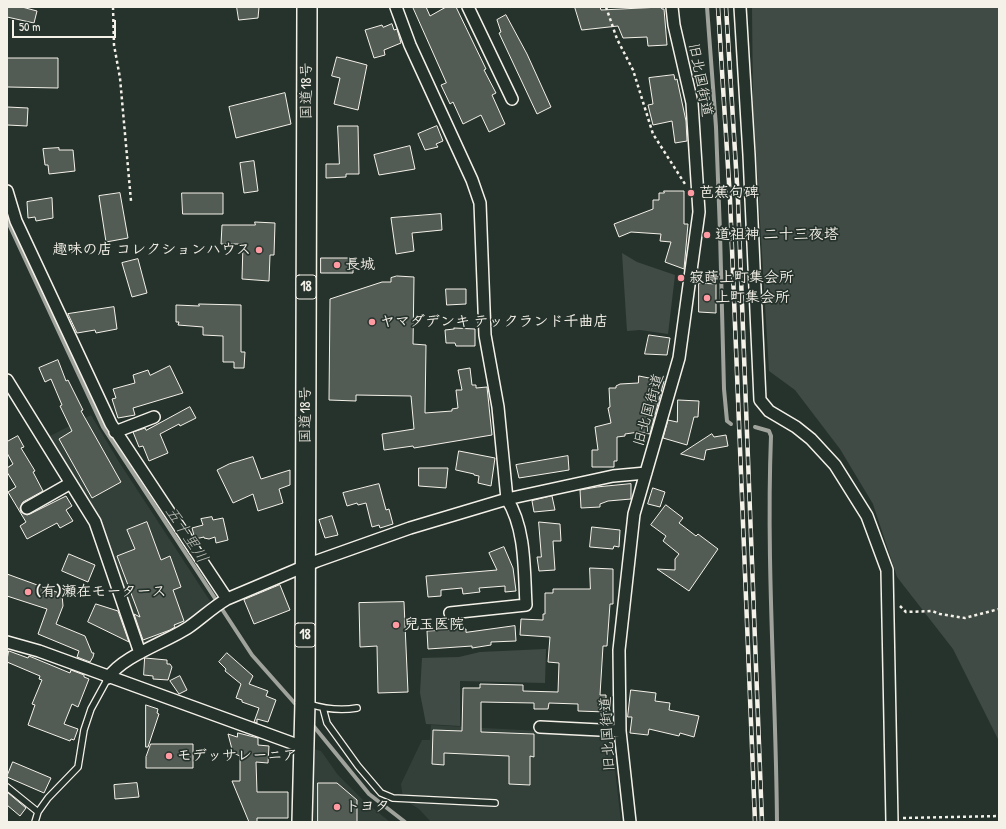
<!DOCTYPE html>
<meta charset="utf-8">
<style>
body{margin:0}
#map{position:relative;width:1006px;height:829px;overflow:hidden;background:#26332d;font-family:"Patrick Hand",sans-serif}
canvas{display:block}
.frame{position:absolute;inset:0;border:8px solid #f4f1e8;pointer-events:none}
.scale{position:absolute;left:12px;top:20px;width:104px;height:18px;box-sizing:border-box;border:2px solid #f4f1e8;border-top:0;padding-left:5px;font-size:12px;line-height:14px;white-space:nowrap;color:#f4f1e8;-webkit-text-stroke:3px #26332d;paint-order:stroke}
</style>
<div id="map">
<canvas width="1006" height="829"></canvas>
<div class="frame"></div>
<div class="scale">50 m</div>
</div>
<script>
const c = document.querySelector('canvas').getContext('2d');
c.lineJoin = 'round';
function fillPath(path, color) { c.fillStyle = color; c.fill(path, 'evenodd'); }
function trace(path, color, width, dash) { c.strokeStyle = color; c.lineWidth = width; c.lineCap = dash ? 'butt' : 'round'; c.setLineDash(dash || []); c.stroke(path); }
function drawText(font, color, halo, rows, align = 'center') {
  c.font = font + ' "Patrick Hand","Klee One",sans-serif'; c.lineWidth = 3.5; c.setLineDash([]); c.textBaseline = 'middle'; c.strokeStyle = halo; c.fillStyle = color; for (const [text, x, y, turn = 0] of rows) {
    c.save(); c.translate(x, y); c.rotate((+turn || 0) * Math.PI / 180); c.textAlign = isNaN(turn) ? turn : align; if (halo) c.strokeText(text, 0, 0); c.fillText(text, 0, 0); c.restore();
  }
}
const built = new Path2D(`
 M91,415L119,462L210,601L187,624L143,646L102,523L48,437Z
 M431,725L611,735L621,822H431L419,809L403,799L401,784L422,740H430Z
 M314,749L321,751L338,775L364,801L390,822H314Z`);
const green = new Path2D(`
 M752,7H999V741L953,649L897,577L873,504L840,449L795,390L769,371L753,103Z
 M622,253L637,262L675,275L668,334L640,330L627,331Z
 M546,649L545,683L460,681V726L426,724L420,693L422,658L459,657L480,652Z`);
const stream = new Path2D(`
 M707,7L716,127L720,232L724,389L727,421L731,424
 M7,220L103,427L252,655L299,708
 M755,427L769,431L771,436C766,565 776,693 777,822
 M311,723L369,794L405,822`);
const building = new Path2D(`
 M7,7H22L37,11L34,23L7,17Z
 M237,7H259L258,18L239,20Z
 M413,7H426L430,16L446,7H456L486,69L484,70L496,93L492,95L505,124L489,132L481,115L463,124L453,102L450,104L441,85L446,83Z
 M575,7H600L601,10L661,7L662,9H664L667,45L648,46L647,37L623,38L618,26L582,30Z
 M506,15L527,54L551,107L537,114L499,33L501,32L497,20Z
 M392,24L394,30L397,29L401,43L384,50L385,55L374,58L365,30L382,25L383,27Z
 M337,57L367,65L358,110L334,104L340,78L332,76Z
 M7,58H58V88L7,87Z
 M674,75L675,80L677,79L686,121L687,141L675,143L672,121L653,125L648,105L653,104L649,78Z
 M285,93L291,124L236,138L229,107Z
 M7,107L28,108L27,126L7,125Z
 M338,126H358L359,174H346V177L326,178V164H339Z
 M437,126L443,141L436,144L438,147L425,150L418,134Z
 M410,146L415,169L379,175L374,155Z
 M59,148V150H73L75,171L49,174L48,165H45L43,149Z
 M254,161L258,191L244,193L240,163Z
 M664,191H684V224H688L684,269L665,262L671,242L660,241L661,234L631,232L619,237L614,224L653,209V200H659V193H664Z
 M120,193L128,238L106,242L99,196Z
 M182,193H223V214H183Z
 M52,198L53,218L36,221L35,217L28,218L27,202Z
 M441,214L442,230L412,233L414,251L396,254L391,218Z
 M255,222L275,223L274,255H270L269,281L242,279L243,244H221L222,225H255Z
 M321,258H353V273H321Z
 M138,259L147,293L132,297L122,263Z
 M397,276L414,277L413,344L426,345L425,413L452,411V409L458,408L456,390H462L458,370L470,368L472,385H476V388L487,387L492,435L414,448L413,446L384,450L382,434L414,429L411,396L356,395V401L329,400L330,299L382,282H391V278Z
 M699,283L716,284V313L699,312Z
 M446,289H466V304L447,305Z
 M199,304L241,305V352H245L244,368H234V362H223V336L203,335V327L178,325L179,322H176V305L199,306Z
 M114,307L117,329L96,333L95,330L77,333L68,314Z
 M454,328L475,329V346H456L455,343H446L445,330L454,329Z
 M649,335L670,338L667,355L645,354Z
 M58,360L66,381L68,380L83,410L81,411L121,482L92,498L59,439L72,431L60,406L62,405L51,379L45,382L39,368Z
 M170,366L183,393L133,408L135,415L118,418L112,399L116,398L113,389L135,383L133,375L148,370L150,375Z
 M639,376L664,381L650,434L639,432L625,434V436L617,437V461H614V467H592V450H598L595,427L611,423L608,408L610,407L609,388H616V386L620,384L638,383Z
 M678,400L699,401L698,417H694L687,445L663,438L668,420L677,422Z
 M190,407L196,418L180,426L179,424L160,434L168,453L149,461L143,446L139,447L133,432L145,428L146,430Z
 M712,434L714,437L726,435L728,446L706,450L704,460L681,454Z
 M18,436L24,447L21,448L35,471L33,472L43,491L23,502L20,508L21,512L27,515L30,514L66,496L72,506L66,510L73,521L60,528L57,523L27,539L20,526L26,522L8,492L16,487L7,472V468L13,464L7,453V442Z
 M459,451L495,458L491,486L478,483L479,476L474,475V474L456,470Z
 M568,456L569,470L519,478L516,465Z
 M253,457L261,479L290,470V485L279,489L283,503L258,511L253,494L233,503L217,470L229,464Z
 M419,468H448L446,488L419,486Z
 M379,484L386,510L389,509L393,524L380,528L379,525L372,527L366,503L358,505L357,503L347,506L343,493Z
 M631,484V499L608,501L600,504V507L581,508L580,490L597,487Z
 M653,488L665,492L660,507L648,504Z
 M552,496L555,510L534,512L532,501Z
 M666,505L683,518L679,523L696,536L698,534L718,549L689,591L657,569L675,570V559L679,554L663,541L666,536L651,525Z
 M332,516L338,535L325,538L319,520Z
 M212,517L213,520L223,518L228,540L216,543L215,537L209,539L204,538V537L195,539L192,528L203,525L201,519Z
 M147,522L161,560L170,556L181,587L173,590L184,621L174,625L175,627L170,630L143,640L134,614L140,617L117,556L135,549L127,530Z
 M539,522L560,524L561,541H553L555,570L539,571L537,557H541Z
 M592,527L620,530L619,547L614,546L613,549L590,547Z
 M504,547L513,568L516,591L505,592V586L479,588L480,592L463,594L462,588L441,590V596L428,597L426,576L497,570L489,553Z
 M69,554L95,565L88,582L62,571Z
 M590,568L613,569V604H610L607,646H603L600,695H606V712L578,711V704L549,703L548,709H534V703L481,702V732L534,734V757L530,756V785L509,784V756L444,753V765L432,764L433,730L462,731L463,688H480V684L523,685V691L558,692L559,663L548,662L550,637L520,635L521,619L543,620V614H545V593H553V589H590Z
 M7,574L62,594L63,606L56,624L85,636L92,653H94L93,657L90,662L77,657L79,651L38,634L47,609L7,596Z
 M280,585L290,610L254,624L244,600Z
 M404,602L408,692L378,693L377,646L360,647L359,603Z
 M96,604L118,611L129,642L88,622Z
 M515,626L516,641L491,642V645L472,648V646L428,649L427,631L466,629V632Z
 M9,651L28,658L29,656L70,673L71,670L84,675V677L89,679L78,707L72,704L64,724L78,729L74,740L71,739L70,741L28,725L35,705L32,704L42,680L39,679L40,676L7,662Z
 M227,653L253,676L249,684L268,691L266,696L276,700L268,722L257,719V723L254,722L259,708L242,702V700L236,698L241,684L225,671L226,669L219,662Z
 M145,658L167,660V664H170L172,667L168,680L153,679V676L144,675Z
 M180,676L187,690L179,694L170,681Z
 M631,690L656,693L655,701L670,703L669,710L699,716L694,737L680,733L679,736L649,729L648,735L630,733L632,717H628Z
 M146,705L158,709L157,713L159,714L148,747H146Z
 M238,733L258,738V745L269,746L268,763L256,762L257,792H288V818H257V822H249L232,781H240V756L233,753L228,734L237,737Z
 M151,744H193V768H146V757Z
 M13,762L51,778L44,793L7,777Z
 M137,783L139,797L115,799L114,785Z
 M318,783H337L357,800V822H318Z
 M7,792L26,808L20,816L7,805Z`);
const path = new Path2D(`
 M113,7L114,45L120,78L131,201
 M606,7L617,39L633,70L653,134L685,184
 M900,606L906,612L932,611L940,614L965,618L999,609
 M903,818L999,816`);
const service = new Path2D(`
 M309,704C325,709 340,711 357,708
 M323,708L327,723L358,766L381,793L393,798L495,803
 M7,787L38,812
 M35,822L38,812L48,798L78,767L84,730L91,709L108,678`);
const minor = new Path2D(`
 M396,7L410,45L472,180L480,203L485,335L498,407L507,499C526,529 524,571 526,605L450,613
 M468,7L512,99
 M740,7L749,155L760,400L769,411L796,427L811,439L835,465L867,516L887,570L892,822
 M7,191L16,221L111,424L227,599L317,561L410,528L507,499L613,476L646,473
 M7,380L95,522L140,653
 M115,432L154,417
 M27,508L71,483
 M7,642L39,651L303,747
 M108,678C122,656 167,642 189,627C202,618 213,607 227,599
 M540,727L620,731
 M630,822L620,731L619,650L634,514L679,358L699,212L692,103L674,25L672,7`);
const trunk = new Path2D(`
 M302,822L305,703L307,7`);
const rail = new Path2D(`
 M718,7L730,199L755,822
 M726,7L738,200L762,822`);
const markers = [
 [691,193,4,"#ff9aa2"],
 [707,235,4,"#ff9aa2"],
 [259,250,4,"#ff9aa2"],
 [337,265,4,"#ff9aa2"],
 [681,278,4,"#ff9aa2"],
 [707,298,4,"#ff9aa2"],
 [372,322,4,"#ff9aa2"],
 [28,592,4,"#ff9aa2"],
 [396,625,4,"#ff9aa2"],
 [169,756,4,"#ff9aa2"],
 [337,807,4,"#ff9aa2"]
];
const shields = [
 [306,287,20],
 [305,635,20]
];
const shieldNames = [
 ["18",306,287],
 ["18",305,635]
];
const streetNames = [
 ["旧北国街道",700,80,79],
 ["国道18号",307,91,-90],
 ["旧北国街道",649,410,-74],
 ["国道18号",306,415,-90],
 ["旧北国街道",608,734,-93]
];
const poiNames = [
 ["芭蕉句碑",699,193],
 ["道祖神 二十三夜塔",715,235],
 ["趣味の店 コレクションハウス",251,250,"right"],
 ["長城",345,265],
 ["寂蒔上町集会所",689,278],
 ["上町集会所",715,298],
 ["ヤマダデンキ テックランド千曲店",380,322],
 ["(有)瀬在モータース",36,592],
 ["兒玉医院",404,625],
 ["モデッサレーニア",177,756],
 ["トヨタ",345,807]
];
const waterNames = [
 ["五十里川",186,535,57]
];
fillPath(built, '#333f39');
fillPath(green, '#414b45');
trace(stream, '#9fa39b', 4);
fillPath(building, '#525c55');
trace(building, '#f4f1e8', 1);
trace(service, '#f4f1e8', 8);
trace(minor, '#f4f1e8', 14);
trace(trunk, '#f4f1e8', 22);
trace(path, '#f4f1e8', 2.5, [3, 3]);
trace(service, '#26332d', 5.5);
trace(minor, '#26332d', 11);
trace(trunk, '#26332d', 19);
trace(rail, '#f4f1e8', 4.5);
trace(rail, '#26332d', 3, [9]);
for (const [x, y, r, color] of markers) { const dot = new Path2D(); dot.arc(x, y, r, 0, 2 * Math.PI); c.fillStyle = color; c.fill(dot); trace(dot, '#26332d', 1.5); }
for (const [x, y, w] of shields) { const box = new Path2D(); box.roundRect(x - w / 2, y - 12, w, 24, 3); c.fillStyle = '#26332d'; c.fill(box); trace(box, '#f4f1e8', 1); }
drawText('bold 14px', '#f4f1e8', null, shieldNames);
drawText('15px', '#f4f1e8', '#26332d', streetNames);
drawText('bold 15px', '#f4f1e8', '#26332d', poiNames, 'left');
drawText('italic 16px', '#bcbdb5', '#26332d', waterNames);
</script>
